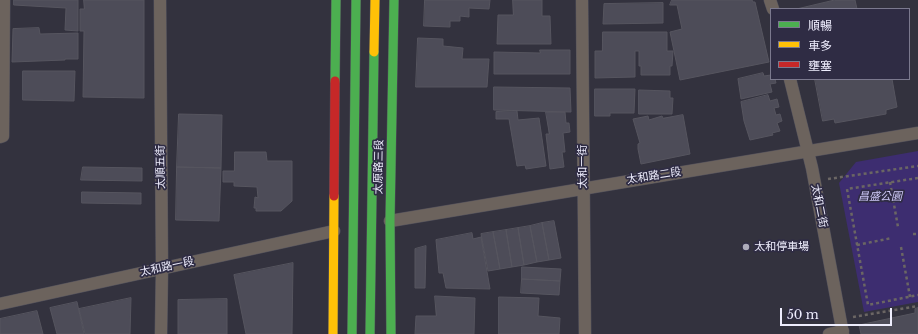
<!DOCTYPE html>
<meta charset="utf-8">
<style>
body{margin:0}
#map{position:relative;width:918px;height:334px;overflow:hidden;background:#33323e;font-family:"Libre Baskerville","Noto Sans TC",serif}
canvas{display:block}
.legend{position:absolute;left:770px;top:8px;width:140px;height:72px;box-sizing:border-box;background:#2f2c44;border:1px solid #7b798e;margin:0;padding:5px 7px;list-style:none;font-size:12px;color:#eeedfd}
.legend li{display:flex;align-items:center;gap:8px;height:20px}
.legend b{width:20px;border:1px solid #7b798e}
.scale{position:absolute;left:780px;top:308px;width:112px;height:18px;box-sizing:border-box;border:2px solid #eeedfd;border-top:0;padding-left:5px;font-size:12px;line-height:14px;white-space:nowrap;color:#eeedfd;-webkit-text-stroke:3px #2f2c44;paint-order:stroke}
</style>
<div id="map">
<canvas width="918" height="334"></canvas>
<ul class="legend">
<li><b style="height:5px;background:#4caf50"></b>順暢</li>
<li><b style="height:5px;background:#ffc107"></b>車多</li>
<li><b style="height:5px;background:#c62828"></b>壅塞</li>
</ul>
<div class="scale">50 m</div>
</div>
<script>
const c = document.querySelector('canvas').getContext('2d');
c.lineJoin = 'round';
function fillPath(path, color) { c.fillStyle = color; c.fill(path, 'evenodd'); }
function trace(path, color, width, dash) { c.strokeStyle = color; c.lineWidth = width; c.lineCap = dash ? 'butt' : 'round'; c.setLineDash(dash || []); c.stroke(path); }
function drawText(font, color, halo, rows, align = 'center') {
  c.font = font + ' "Libre Baskerville","Noto Sans TC",serif'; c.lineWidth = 3.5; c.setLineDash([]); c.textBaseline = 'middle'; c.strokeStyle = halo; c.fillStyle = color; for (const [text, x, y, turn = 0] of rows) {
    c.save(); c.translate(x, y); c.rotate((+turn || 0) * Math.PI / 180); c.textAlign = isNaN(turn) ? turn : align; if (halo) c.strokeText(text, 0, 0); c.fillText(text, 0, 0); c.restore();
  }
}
const green = new Path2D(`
 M918,151V302L864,312L839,183L856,162Z`);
const building = new Path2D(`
 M14,0H78V31L65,30L66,8L14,5Z
 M84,0H144V98L83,97L84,31H80V9H84Z
 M425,0H490L489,9L469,8V17L460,16V21H450V27L424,26Z
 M513,0H542V16H550L551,44H497L498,15H513Z
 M672,0H752L753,2H755L769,62L680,80L670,32L682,29L677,5H670Z
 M835,0H855L857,9H797Z
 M663,3V23L603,24L604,4Z
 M39,28L40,34L78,33V59H65V60L12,62L13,29Z
 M603,32H667V51H673L672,66H670V75H641V66H639V51H635V77L595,78V51H602Z
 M418,38L443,39V46L463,48L462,59H489L487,87H416Z
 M540,50H570V74H494V52L540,53Z
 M23,71H75L74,101L23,100Z
 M763,73L764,76L771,75V79H775L776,83L770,84L772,92L741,99L738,79Z
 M815,79H892L897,107L886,110V114L835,123L834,119L823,121Z
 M494,87L570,88L571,112L494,110Z
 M595,89H635L634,113H610V116H595Z
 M639,90L670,91V98H673L672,114H639Z
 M768,95L770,101L777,99L779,107L774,108L776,115L780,114L782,121L777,123L780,131L772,133L773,135L750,140L744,121L741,102Z
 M517,111L518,120L539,118L546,166L526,169L525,165L517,166L509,119H496V112Z
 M546,112H565L566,123H569L570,132L563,133L565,152H562L564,167L550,169L546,134H549Z
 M179,114L222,115L221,168L177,167Z
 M683,115L690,154L641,164L638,149V144L640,143L633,119L648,116L649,120L662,116L663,118Z
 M235,152H266L267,161H292V201L281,211H256V208H254L255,197L258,198L257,187L234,186V182H223V171H234Z
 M83,167L142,168V181L81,180Z
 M177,167L221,168L219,221L176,220Z
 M82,192L141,193V204L82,203Z
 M554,221L561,258L549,260L542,223Z
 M542,223L549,260L537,262L530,226Z
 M530,226L537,262L524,265L518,228Z
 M518,228L524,265L512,267L506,230Z
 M506,230L512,267L500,269L493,232Z
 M493,232L500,269L488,271L481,234Z
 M472,233L473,239L481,237L490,289L446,288L443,273H439L436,240Z
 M426,246L425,288H415V249Z
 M293,263L292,334H246L234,275Z
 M522,267L561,269L560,281L522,279Z
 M522,279L560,281L559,295L521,293Z
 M435,296L475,298L474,334H415L416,316H436Z
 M499,297L539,298L538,316L560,318L559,334H499Z
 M131,298L130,334H85L79,309Z
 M227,299V334H178V300Z
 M77,302L84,334H57L50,308Z
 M918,308V334H861L859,325L915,313V309Z
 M37,311L43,334H0V319Z`);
const path = new Path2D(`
 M918,178L847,189L868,305L918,295
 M828,179L918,166
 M890,182L898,227
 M913,234H918
 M857,245L892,238
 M901,247L910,297
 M853,317L918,306`);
const street = new Path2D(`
 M160,0L162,268L161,334
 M582,0L585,334
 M770,0L773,9
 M790,79L812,168L843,334
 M0,137L3,136L4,0
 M390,221L918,133
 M0,304L334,231
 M829,334L843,331`);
const fast = new Path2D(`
 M335,81L336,0
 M352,334L356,0
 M370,334L374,52
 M391,334L390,221L394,0`);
const slow = new Path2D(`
 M374,52L375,0
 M333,334L334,196`);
const jam = new Path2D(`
 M334,196L335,81`);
const markers = [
 [746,247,4,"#adacba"]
];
const streetNames = [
 ["太順五街",161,167,-91],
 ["太原路三段",379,167,-89],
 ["太和一街",583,167,-90],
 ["太和路二段",654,176,-9],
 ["太和二街",819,206,79],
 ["太和路一段",167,267,-12]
];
const parkNames = [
 ["昌盛公園",880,197]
];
const poiNames = [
 ["太和停車場",754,247]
];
fillPath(green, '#3d2d70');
fillPath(building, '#4d4c58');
trace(building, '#56555f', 1);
trace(street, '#52515c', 13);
trace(fast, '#52515c', 10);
trace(slow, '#52515c', 10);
trace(jam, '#52515c', 10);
trace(path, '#6b6664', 2.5, [3, 3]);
trace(street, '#6c635d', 12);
trace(fast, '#4caf50', 9);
trace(slow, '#ffc107', 9);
trace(jam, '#c62828', 9);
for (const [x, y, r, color] of markers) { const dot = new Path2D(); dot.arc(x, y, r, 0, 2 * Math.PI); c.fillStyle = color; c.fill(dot); trace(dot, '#2f2c44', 1.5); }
drawText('11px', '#eeedfd', '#2f2c44', streetNames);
drawText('italic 11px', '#cdc8f6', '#2f2c44', parkNames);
drawText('11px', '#eeedfd', '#2f2c44', poiNames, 'left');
</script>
